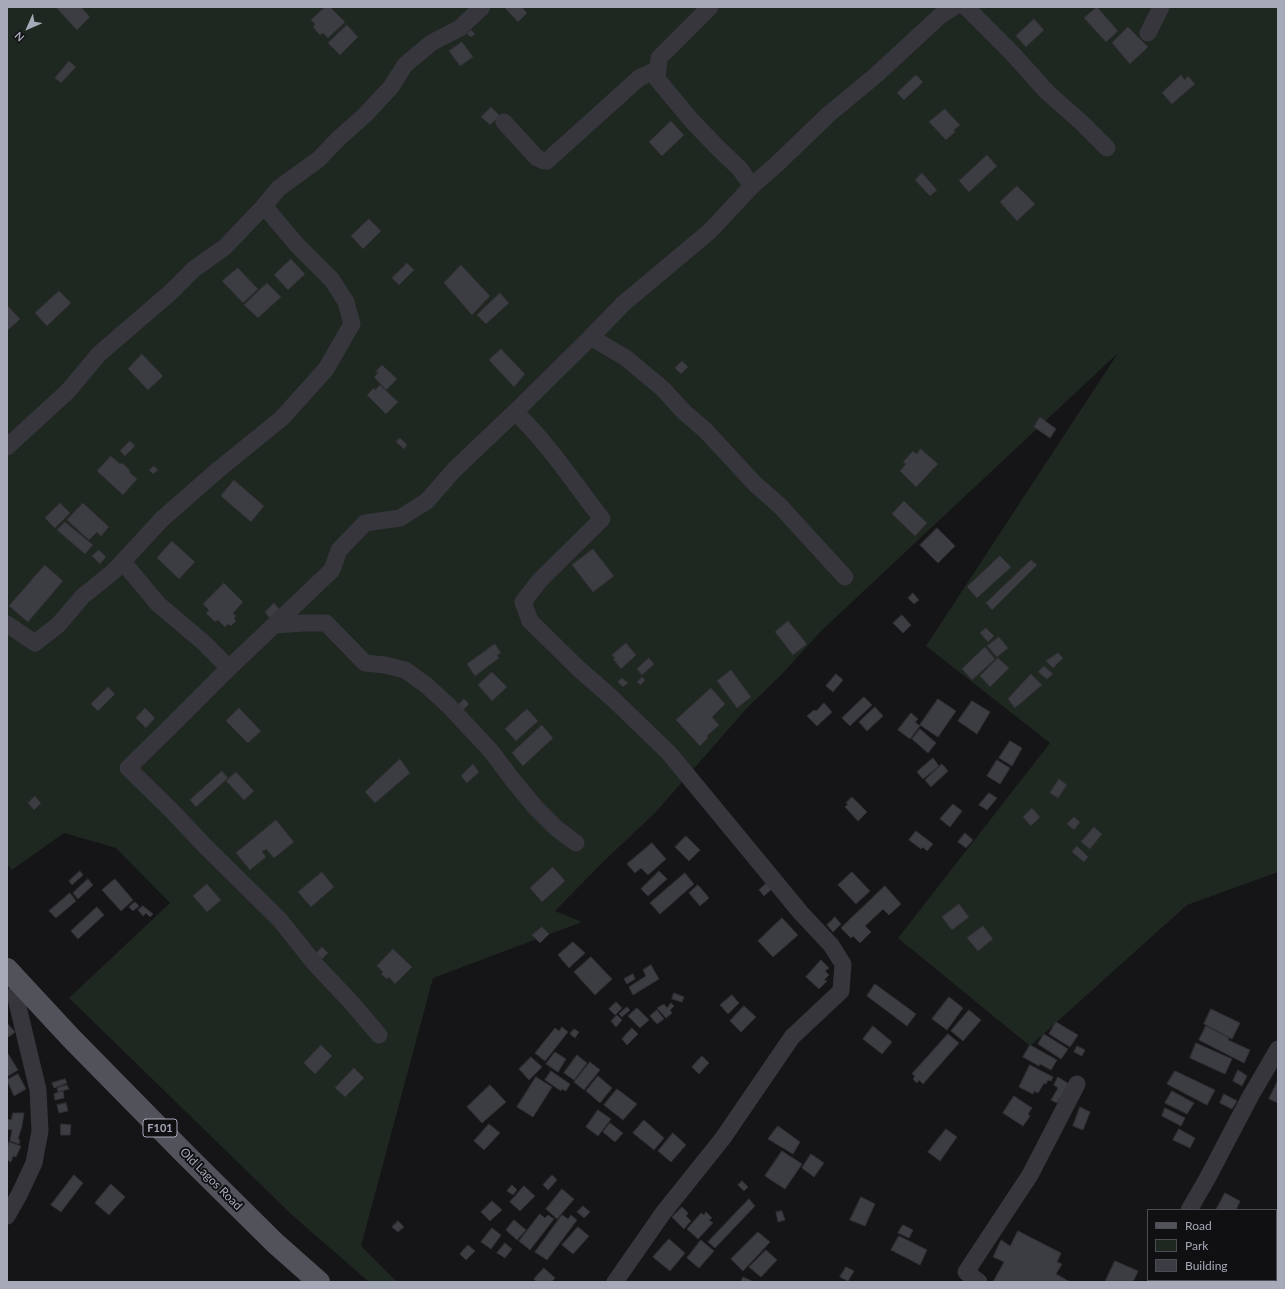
<!DOCTYPE html>
<style>
body{margin:0}
#map{position:relative;width:1285px;height:1289px;overflow:hidden;background:#151517;font-family:Lato,sans-serif}
canvas{display:block}
.frame{position:absolute;inset:0;border:8px solid #a6a9b8;pointer-events:none}
.legend{position:absolute;left:1147px;top:1209px;width:130px;height:72px;box-sizing:border-box;background:#101012;border:1px solid #4c4d54;margin:0;padding:5px 7px;list-style:none;font-size:12px;color:#a6a9b8}
.legend li{display:flex;align-items:center;gap:8px;height:20px}
.legend b{width:20px;border:1px solid #4c4d54}
.north{position:absolute;left:8px;top:8px;width:40px;height:40px;-webkit-text-stroke:3px #101012;paint-order:stroke;rotate:225deg;font-size:11px;font-weight:700;line-height:16px;text-align:center;color:#a6a9b8}
.north::after{content:'';display:block;margin:auto;width:14px;height:18px;background:#a6a9b8;clip-path:polygon(50% 0,100% 100%,50% 72%,0 100%)}
</style>
<div id="map">
<canvas width="1285" height="1289"></canvas>
<div class="frame"></div>
<ul class="legend">
<li><b style="height:5px;background:#52525b"></b>Road</li>
<li><b style="height:11px;background:#1f2721"></b>Park</li>
<li><b style="height:11px;background:#3c3d42"></b>Building</li>
</ul>
<div class="north">N</div>
</div>
<script>
const c = document.querySelector('canvas').getContext('2d');
c.lineJoin = 'round';
function fillPath(path, color) { c.fillStyle = color; c.fill(path, 'evenodd'); }
function trace(path, color, width, dash) { c.strokeStyle = color; c.lineWidth = width; c.lineCap = dash ? 'butt' : 'round'; c.setLineDash(dash || []); c.stroke(path); }
function drawText(font, color, halo, rows, align = 'center') {
  c.font = font + ' Lato,sans-serif'; c.lineWidth = 4; c.setLineDash([]); c.textBaseline = 'middle'; c.strokeStyle = halo; c.fillStyle = color; for (const [text, x, y, turn = 0] of rows) {
    c.save(); c.translate(x, y); c.rotate((+turn || 0) * Math.PI / 180); c.textAlign = isNaN(turn) ? turn : align; if (halo) c.strokeText(text, 0, 0); c.fillText(text, 0, 0); c.restore();
  }
}
const green = new Path2D(`
 M7,7H1278V872L1187,905L1030,1046L898,938L1050,743L926,646L1118,353L821,631L782,674L747,708L655,813L605,860L555,911L582,922L433,978L361,1246L397,1282H369L292,1215L69,998L170,903L116,848L64,833L12,870L7,864Z`);
const building = new Path2D(`
 M56,7H81L90,17L77,30Z
 M325,7H330L345,22L328,38L323,33L320,35L313,27L315,24L311,20Z
 M506,7H522L527,13L518,22L505,8Z
 M1097,7L1118,31L1106,42L1084,18Z
 M1034,19L1044,30L1026,47L1016,36Z
 M347,25L358,37L340,55L328,43Z
 M1128,27L1148,47L1130,64L1112,43Z
 M471,30L475,34L471,37L467,34Z
 M462,42L473,57L460,66L449,51Z
 M69,61L76,67L61,83L55,78Z
 M916,75L923,82L904,100L897,93Z
 M1181,75L1185,80L1188,76L1195,84L1172,104L1162,93Z
 M491,107L500,116L490,125L481,117Z
 M945,109L960,125L954,130L955,132L946,140L929,122Z
 M671,121L684,135L662,156L649,142Z
 M987,155L997,166L969,192L959,181Z
 M922,173L937,190L930,196L915,180Z
 M1017,186L1035,204L1017,221L1000,202Z
 M369,219L381,231L363,249L351,236Z
 M291,259L305,274L288,290L274,275Z
 M407,263L414,270L399,285L392,278Z
 M461,265L490,296L472,315L444,283Z
 M238,268L258,289L243,303L222,281Z
 M267,283L281,297L258,318L244,305Z
 M59,291L71,303L47,326L35,313Z
 M500,293L509,303L486,324L477,315Z
 M7,305L20,319L7,331Z
 M501,349L525,374L514,387L489,360Z
 M142,354L163,376L148,390L128,369Z
 M682,361L688,367L681,374L675,368Z
 M382,365L397,379L386,390L374,377L378,373L376,372Z
 M380,385L398,402L386,414L367,395L374,388L375,390Z
 M1040,417L1056,429L1050,438L1034,427Z
 M400,438L407,445L404,449L396,442Z
 M130,441L135,446L125,456L120,451Z
 M921,449L938,464L916,487L900,471L906,464L903,462L913,451L916,454Z
 M111,456L120,464L122,463L130,470L129,472L137,479L123,495L97,471Z
 M154,466L158,470L153,474L149,470Z
 M234,480L264,506L251,522L221,496Z
 M904,501L927,523L915,536L892,514Z
 M60,503L70,513L55,528L45,518Z
 M83,503L109,527L101,536L97,532L89,540L67,520Z
 M65,522L93,545L85,554L57,530Z
 M937,528L955,546L938,563L920,545Z
 M172,541L195,562L179,579L157,558Z
 M593,549L614,576L593,592L572,565Z
 M99,550L106,557L100,564L92,556Z
 M1000,556L1011,567L977,598L967,587Z
 M1031,560L1037,565L992,610L986,603Z
 M45,565L63,581L28,622L9,606Z
 M224,583L243,602L233,613L236,616L234,618L236,621L231,626L228,624L225,627L218,620L215,622L206,613L209,610L203,604Z
 M913,593L919,600L914,604L908,598Z
 M274,603L281,611L271,620L265,612Z
 M902,615L911,625L903,633L893,623Z
 M788,621L807,644L793,655L775,632Z
 M986,628L994,636L988,642L980,633Z
 M999,637L1008,648L997,657L987,646Z
 M626,643L636,655L621,669L613,659L615,658L612,655Z
 M495,644L501,653L497,655L499,658L475,676L467,664Z
 M985,647L995,659L972,680L962,669Z
 M1058,653L1063,658L1053,668L1046,661Z
 M649,658L654,664L642,675L637,669Z
 M998,658L1009,668L990,687L980,676Z
 M1044,666L1053,674L1047,679L1038,672Z
 M731,670L751,697L737,708L717,681Z
 M492,672L507,687L492,701L478,685Z
 M836,674L843,680L833,692L826,686Z
 M1031,674L1042,685L1015,708L1008,699Z
 M642,677L645,680L641,685L637,682Z
 M622,678L628,683L623,687L618,682Z
 M108,687L115,694L98,711L91,704Z
 M711,688L725,704L712,717L719,725L707,736L708,738L700,746L676,720Z
 M864,697L872,705L850,726L842,718Z
 M464,699L469,704L461,712L456,707Z
 M938,699L956,711L938,737L920,725Z
 M972,701L990,712L977,734L958,721Z
 M824,703L832,712L817,726L807,716L814,710L816,711Z
 M875,707L883,716L867,731L859,722Z
 M145,708L155,718L146,728L136,718Z
 M239,708L261,731L248,743L226,721Z
 M527,709L538,721L516,741L505,729Z
 M911,713L918,719L915,722L920,726L910,739L898,730Z
 M542,725L553,738L523,766L512,753Z
 M920,729L936,743L928,753L912,739Z
 M1010,741L1022,748L1012,766L999,758Z
 M933,758L939,766L923,779L917,772Z
 M400,759L410,773L375,803L365,792Z
 M997,760L1010,768L1000,784L987,776Z
 M473,764L479,772L467,783L461,776Z
 M942,764L948,771L931,787L925,780Z
 M222,771L228,778L196,807L190,800Z
 M236,772L254,791L244,800L226,781Z
 M1059,779L1067,785L1058,798L1050,793Z
 M989,793L997,798L987,810L979,805Z
 M35,796L41,803L34,810L28,803Z
 M852,797L867,812L858,821L845,807L848,804L846,803Z
 M953,804L962,811L950,827L940,819Z
 M1032,808L1040,817L1031,826L1023,817Z
 M1074,817L1080,822L1074,830L1067,824Z
 M276,820L294,842L274,858L266,849L262,852L266,857L250,870L236,853Z
 M1094,827L1102,834L1090,849L1081,842Z
 M916,831L933,844L927,851L923,847L921,849L909,840Z
 M965,833L973,840L966,848L958,842Z
 M686,836L700,850L689,861L675,847Z
 M652,843L666,859L648,875L641,868L635,873L627,864Z
 M1077,846L1088,857L1084,862L1072,852Z
 M553,867L565,881L542,902L530,888Z
 M80,871L83,875L72,885L69,881Z
 M659,871L667,879L648,896L641,889Z
 M322,872L334,887L311,907L298,892Z
 M852,872L870,891L856,904L838,885Z
 M685,873L694,884L660,914L650,903Z
 M88,879L93,885L78,899L73,893Z
 M115,879L133,900L121,911L102,890Z
 M768,882L773,888L764,896L759,890Z
 M207,884L221,900L207,912L193,896Z
 M698,885L709,898L700,906L689,893Z
 M885,886L901,904L889,915L883,909L865,926L871,932L860,943L853,936L851,938L841,928Z
 M70,893L76,901L56,918L49,911Z
 M135,902L139,906L133,911L129,907Z
 M959,904L969,917L952,930L942,917Z
 M143,906L153,914L150,917L146,913L143,916L138,910Z
 M97,907L104,915L78,939L71,931Z
 M835,917L841,924L833,932L827,925Z
 M782,918L798,935L773,957L758,941Z
 M983,926L993,939L978,951L967,938Z
 M542,927L549,934L540,943L532,935Z
 M573,942L585,953L569,968L558,955Z
 M322,947L328,953L322,959L316,953Z
 M393,949L412,967L395,984L389,977L387,979L381,974L383,972L377,966Z
 M591,957L612,979L595,995L574,972Z
 M821,960L829,968L825,971L829,975L824,980L827,981L819,989L806,977Z
 M651,965L659,979L633,995L629,987L646,976L643,970Z
 M633,974L635,979L627,984L624,979Z
 M875,984L916,1014L907,1026L867,996Z
 M674,993L684,997L682,1002L672,999Z
 M732,995L739,1003L728,1014L720,1005Z
 M949,997L963,1008L947,1030L932,1019Z
 M616,1002L622,1008L615,1015L609,1009Z
 M671,1003L674,1006L670,1010L672,1013L666,1018L657,1008L664,1004L667,1008Z
 M744,1006L756,1017L741,1032L730,1021Z
 M627,1007L630,1010L622,1017L619,1014Z
 M637,1008L649,1020L640,1028L628,1016Z
 M1211,1009L1240,1023L1232,1039L1204,1024Z
 M657,1010L664,1019L657,1024L650,1016Z
 M969,1010L981,1020L963,1041L951,1031Z
 M617,1015L622,1020L616,1027L611,1021Z
 M1056,1022L1078,1035L1070,1047L1049,1034Z
 M7,1023L15,1032L9,1037L7,1034Z
 M873,1026L892,1042L882,1054L863,1039Z
 M1206,1026L1229,1038L1228,1040L1250,1050L1244,1063L1199,1040Z
 M562,1027L568,1032L545,1061L535,1053L555,1028L559,1031Z
 M632,1028L638,1034L627,1045L622,1039Z
 M574,1029L579,1032L575,1038L570,1034Z
 M948,1034L959,1043L923,1084L919,1080L917,1083L913,1079L915,1076L912,1074Z
 M1044,1034L1068,1049L1061,1059L1038,1044Z
 M1196,1043L1232,1059L1225,1074L1190,1058Z
 M321,1045L332,1056L315,1074L304,1063Z
 M1030,1045L1057,1060L1051,1070L1040,1064L1039,1066L1023,1057Z
 M1077,1046L1085,1050L1082,1056L1074,1052Z
 M7,1052L18,1070L8,1076L7,1074Z
 M555,1052L566,1059L558,1072L546,1064Z
 M577,1055L587,1063L574,1080L564,1073Z
 M702,1056L709,1063L699,1074L692,1067Z
 M531,1057L542,1067L529,1080L519,1069Z
 M590,1062L600,1070L584,1090L574,1082Z
 M1030,1065L1053,1077L1051,1081L1048,1080L1046,1084L1044,1083L1038,1093L1034,1091L1033,1094L1019,1087Z
 M354,1068L364,1078L345,1097L335,1088Z
 M1238,1070L1247,1076L1242,1086L1233,1081Z
 M551,1071L570,1084L566,1091L562,1089L561,1091L545,1080Z
 M1175,1071L1215,1090L1207,1105L1167,1084Z
 M18,1074L26,1089L14,1096L7,1080Z
 M598,1076L612,1088L600,1103L586,1091Z
 M536,1077L552,1087L533,1117L517,1107Z
 M1058,1077L1069,1084L1057,1103L1051,1100L1058,1088L1054,1085Z
 M65,1079L67,1083L54,1088L52,1083Z
 M1278,1080V1103L1269,1099Z
 M67,1085L69,1089L58,1092L57,1088Z
 M490,1085L506,1102L482,1123L467,1107Z
 M617,1089L637,1104L623,1120L604,1105Z
 M63,1091L64,1098L55,1100L54,1094Z
 M1172,1091L1194,1103L1187,1114L1165,1103Z
 M1224,1094L1237,1101L1232,1109L1220,1103Z
 M1014,1096L1032,1108L1028,1114L1030,1116L1023,1126L1003,1113Z
 M66,1103L68,1111L59,1113L57,1105Z
 M1080,1107L1090,1112L1083,1130L1073,1126Z
 M1165,1108L1185,1118L1181,1126L1162,1116Z
 M598,1110L611,1119L598,1136L586,1127Z
 M13,1113H24L22,1126L18,1139L20,1140L19,1144L10,1141L12,1130L7,1129V1119L11,1120Z
 M644,1120L664,1138L654,1150L633,1133Z
 M610,1123L623,1133L615,1142L603,1132Z
 M61,1124L71,1125L70,1135H61Z
 M489,1124L500,1133L484,1150L474,1141Z
 M778,1126L800,1142L793,1154L768,1139Z
 M946,1129L957,1137L940,1161L928,1152Z
 M1179,1129L1195,1138L1190,1148L1173,1140Z
 M673,1133L686,1145L671,1162L658,1151Z
 M9,1142L21,1146L16,1157L13,1156L11,1162L7,1160V1148Z
 M782,1151L802,1164L785,1189L765,1176Z
 M811,1154L824,1163L814,1177L802,1168Z
 M74,1175L83,1183L61,1212L51,1205Z
 M552,1175L557,1180L548,1190L543,1185Z
 M742,1181L748,1187L744,1191L738,1185Z
 M111,1184L125,1197L109,1215L95,1203Z
 M512,1185L517,1190L513,1195L507,1191Z
 M524,1186L535,1196L520,1211L510,1202Z
 M562,1189L574,1199L557,1219L546,1209Z
 M1225,1193L1240,1201L1236,1210H1216Z
 M861,1197L875,1204L865,1226L850,1220Z
 M749,1199L755,1206L715,1248L708,1242Z
 M492,1201L502,1210L490,1221L481,1212Z
 M583,1206L590,1212L584,1218L577,1212Z
 M682,1207L688,1213L686,1216L691,1221L684,1229L672,1217Z
 M782,1211L785,1220L778,1222L776,1212Z
 M706,1212L712,1218L709,1220L713,1223L698,1239L687,1229L701,1213L704,1215Z
 M540,1214L545,1218L548,1215L554,1219L530,1250L519,1241Z
 M562,1215L568,1219L571,1215L577,1220L547,1260L535,1252Z
 M514,1220L526,1230L517,1240L506,1230Z
 M398,1221L404,1227L398,1232L392,1227Z
 M903,1225L913,1230L909,1238L898,1233Z
 M578,1227L589,1236L573,1254L562,1245Z
 M492,1228L501,1235L491,1249L481,1242Z
 M1018,1231L1061,1253L1057,1262L1062,1264L1056,1274L1070,1282H993L1004,1262L993,1257L1001,1240L1010,1246Z
 M758,1232L770,1242L743,1271L731,1259Z
 M899,1236L927,1250L920,1265L891,1250Z
 M669,1239L685,1253L670,1271L653,1257Z
 M701,1240L714,1251L699,1268L687,1258Z
 M505,1243L512,1249L505,1258L497,1253Z
 M468,1245L475,1251L466,1260L460,1254Z
 M766,1250L777,1260L761,1277L749,1267Z
 M1115,1261L1138,1271L1133,1282H1105Z
 M846,1267L854,1271L848,1281L840,1277Z
 M544,1268L555,1278L551,1282H537L534,1279Z
 M743,1277L754,1282H741Z
 M1204,1280H1215L1218,1282H1203Z`);
const minor = new Path2D(`
 M966,7L1012,53L1047,92L1082,123L1107,148
 M1148,33L1161,7
 M504,122L537,158L544,161H547L639,78L658,69
 M752,186L777,164L829,114L875,76L941,15L954,7
 M590,338L624,303L710,231L752,186L740,169L718,148L692,121L657,79L659,58L710,7
 M515,412L590,338L597,341L626,358L663,389L684,412L706,431L755,484L780,506L845,577
 M7,447L68,391L99,354L171,292L194,269L225,247L264,206L279,188L319,159L338,139L365,115L391,87L405,65L431,43L460,28L482,7
 M123,562L158,604L203,642L229,668L332,570L339,550L365,523L400,518L427,501L454,470L515,412C548,443 574,483 602,519L540,580L523,602L530,621L579,669L612,698L669,753L801,913L831,945L843,964L841,991L792,1037L723,1138L663,1213L615,1282
 M7,624L35,643L58,625L83,596L114,571L162,519L218,470L282,418L326,369L352,324L346,302L332,280L297,245L264,206
 M274,625L304,623H326L365,663L385,665L405,670L426,685L448,705L491,751L512,779L535,807L556,828L576,843
 M229,668L167,730L128,768L172,811L204,845L280,920L315,964L350,1001L379,1035
 M1189,1210L1207,1179L1250,1097L1278,1049
 M7,1216L19,1195L34,1163L40,1131L38,1090L15,994L22,984
 M1251,1280L1253,1282
 M979,1282L966,1272L1030,1175L1077,1084`);
const major = new Path2D(`
 M7,969L71,1038L185,1154L275,1243L319,1282`);
const shields = [
 [160,1128,34]
];
const shieldNames = [
 ["F101",160,1128]
];
const streetNames = [
 ["Old Lagos Road",211,1179,45]
];
fillPath(green, '#1f2721');
fillPath(building, '#3c3d42');
trace(building, '#302f33', 1);
trace(minor, '#36363c', 17);
trace(major, '#52525b', 22);
for (const [x, y, w] of shields) { const box = new Path2D(); box.roundRect(x - w / 2, y - 9, w, 18, 3); c.fillStyle = '#101012'; c.fill(box); trace(box, '#a6a9b8', 1); }
drawText('bold 11px', '#a6a9b8', null, shieldNames);
drawText('12px', '#a6a9b8', '#101012', streetNames);
</script>
